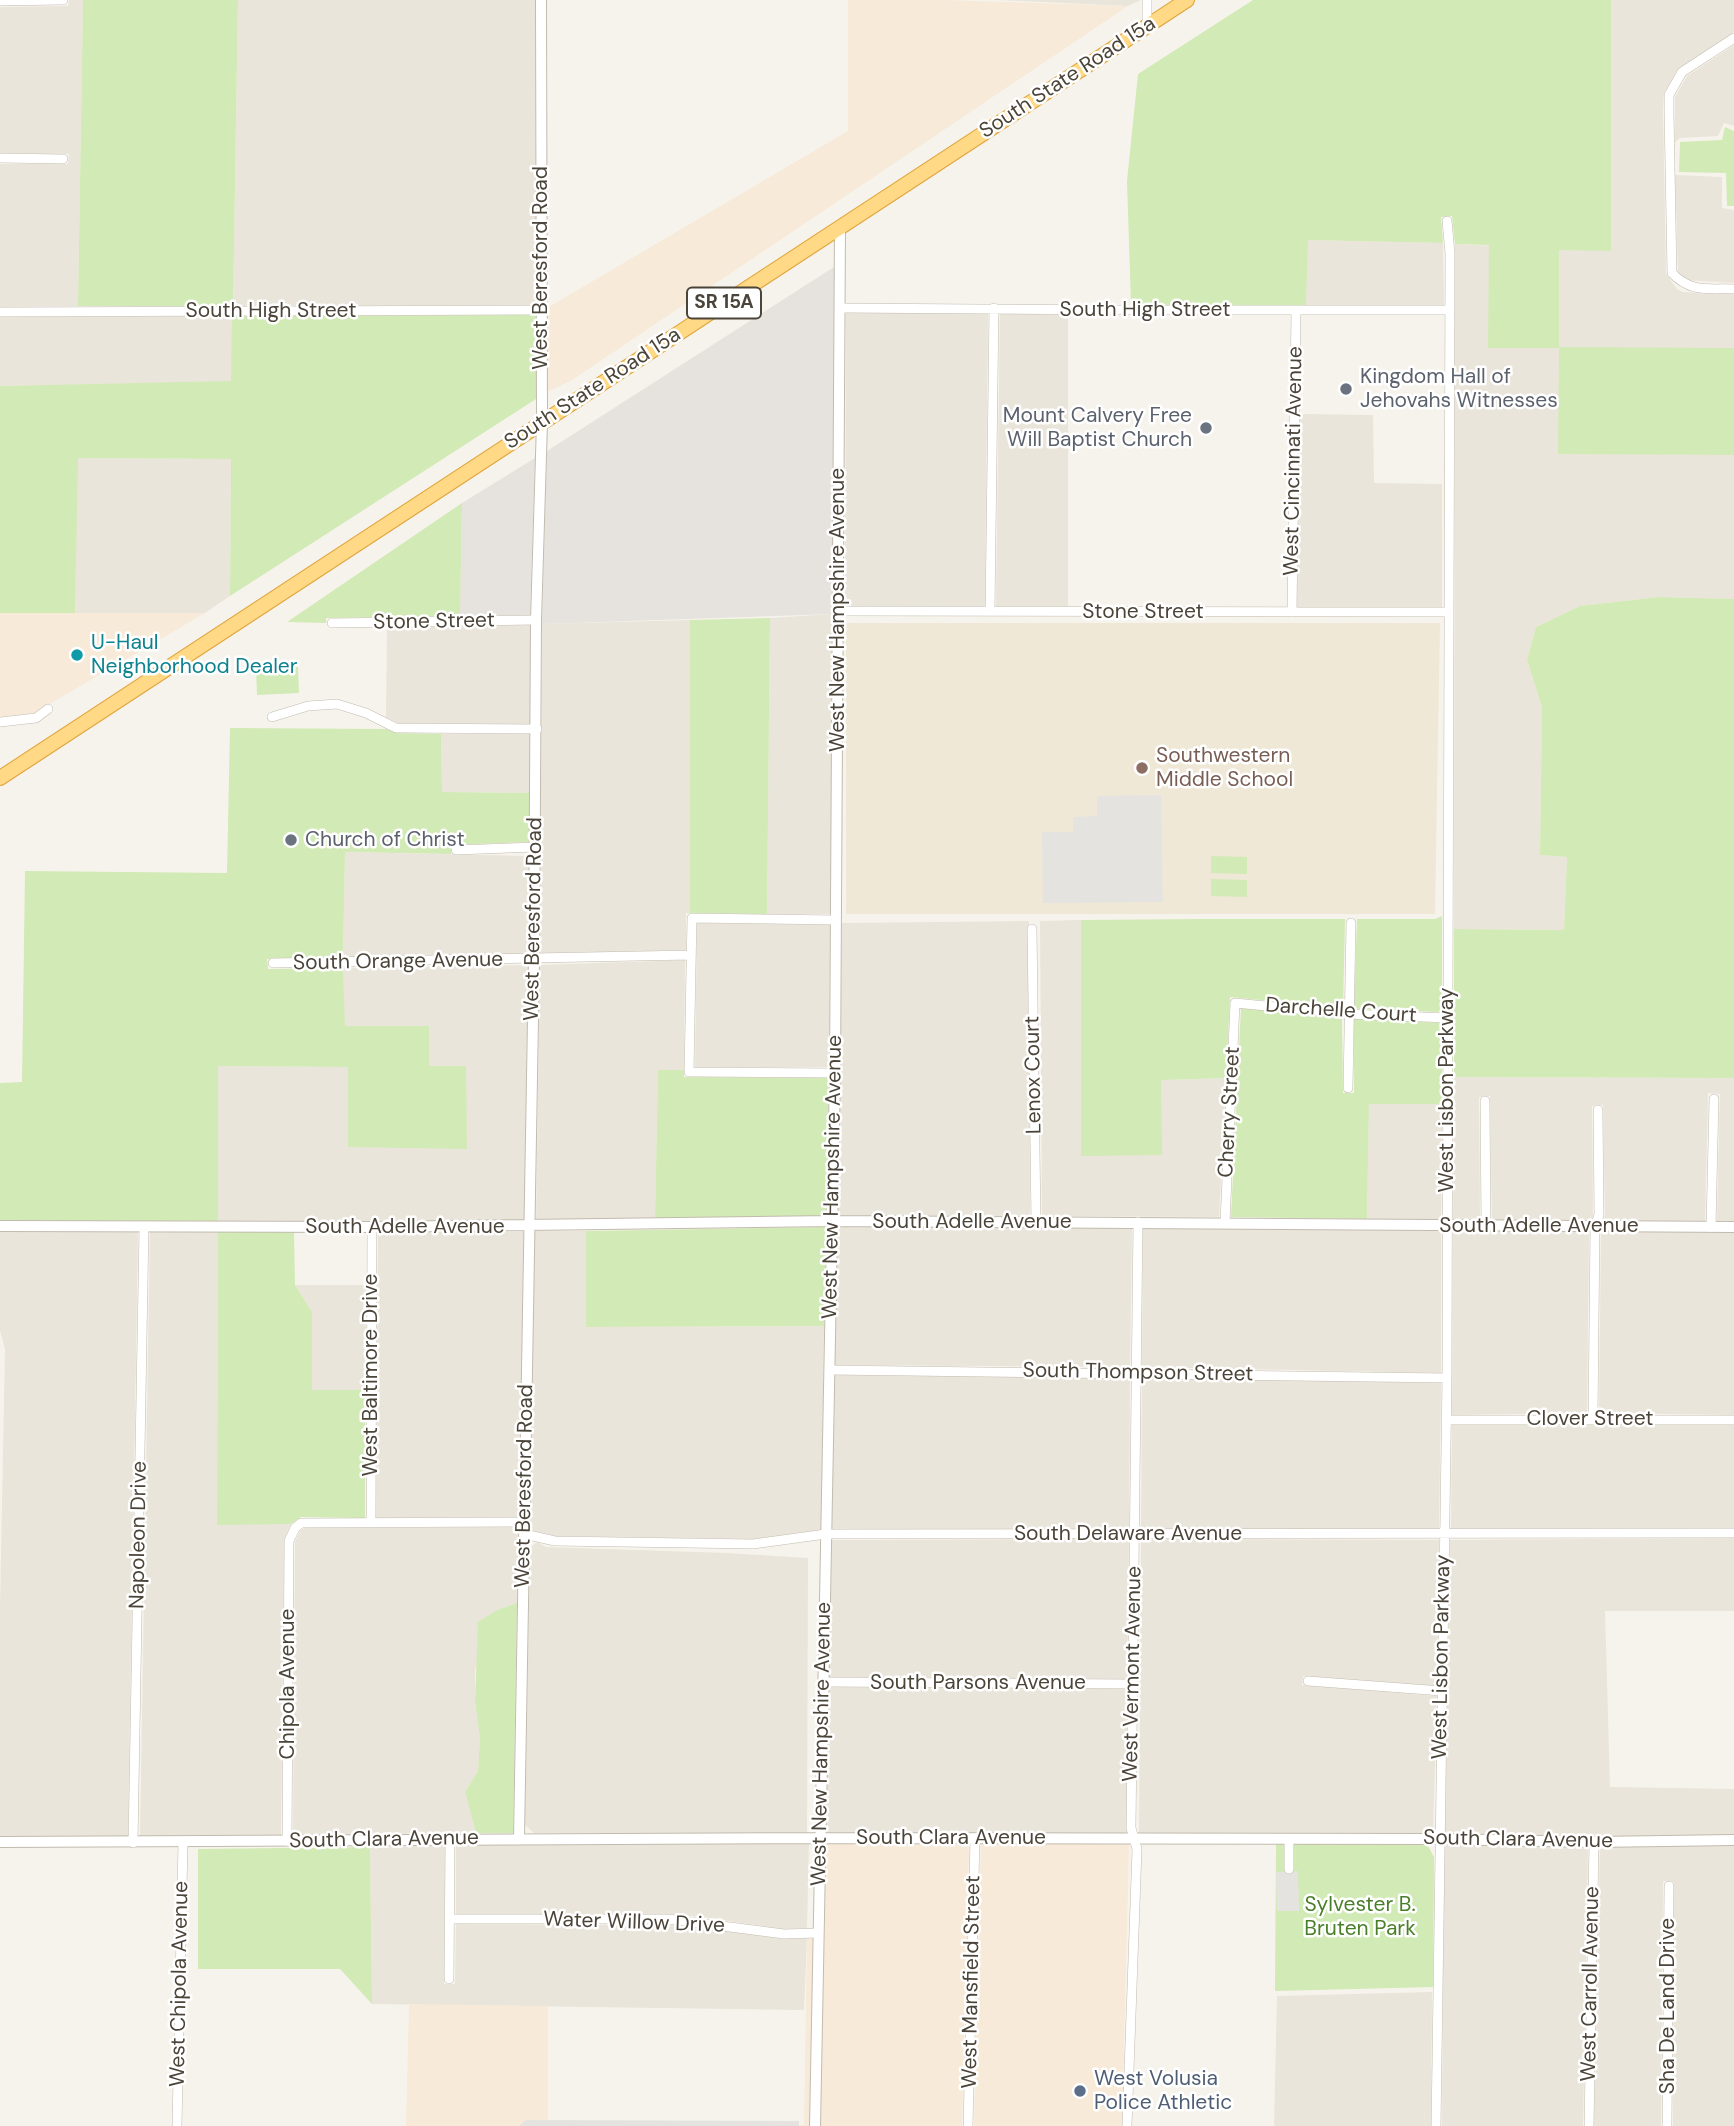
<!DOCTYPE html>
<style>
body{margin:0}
canvas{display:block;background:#f6f3ec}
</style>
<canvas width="1734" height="2126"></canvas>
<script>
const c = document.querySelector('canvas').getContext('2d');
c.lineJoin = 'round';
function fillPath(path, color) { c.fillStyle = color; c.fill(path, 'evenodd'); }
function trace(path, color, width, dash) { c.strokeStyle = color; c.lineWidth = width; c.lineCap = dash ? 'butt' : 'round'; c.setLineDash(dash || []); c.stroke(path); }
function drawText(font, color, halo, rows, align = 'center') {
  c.font = font + ' "DM Sans",sans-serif'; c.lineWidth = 5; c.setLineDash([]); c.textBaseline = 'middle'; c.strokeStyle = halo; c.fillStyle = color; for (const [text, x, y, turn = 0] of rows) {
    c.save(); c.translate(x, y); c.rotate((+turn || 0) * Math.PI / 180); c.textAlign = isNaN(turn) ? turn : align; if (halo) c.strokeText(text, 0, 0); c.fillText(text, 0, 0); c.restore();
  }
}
const residential = new Path2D(`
 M69,0H83L78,306L0,307V164H68L69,154L0,153V7L68,6Z
 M238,0H535L536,305L233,306Z
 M998,0H1141L1128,6Z
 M1611,0H1734V32L1677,70L1664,93L1663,112L1666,274L1677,289L1682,292L1734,294V348H1622L1560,438L1558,453L1734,455V599L1659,597L1580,606L1536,627L1527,660L1542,707L1540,855L1567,857L1564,930L1454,929L1455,244L1611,251Z
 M1734,45V126L1724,123L1718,136L1680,138L1675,142V97L1687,76Z
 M1675,175L1722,177V208L1734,210V283L1686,280L1678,271Z
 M1307,240L1443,243L1444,305H1306Z
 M846,313H988L985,606H845Z
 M1000,313L1068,315V606H996Z
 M232,316V382L0,386V317Z
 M1300,414L1373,415L1374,483L1442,484V607H1297Z
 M77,458L231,459L230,596L205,613H75Z
 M833,614L831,914H767L770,618Z
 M690,620V913H686V950L540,954L542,624Z
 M530,625L531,724L398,723L386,717L387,628Z
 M441,734H531L530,793L442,792Z
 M345,852L529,856L528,955L343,957Z
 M1081,920L1082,1156L1161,1080L1226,1078L1219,1217L1042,1216L1040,921Z
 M1029,921L1030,1216H838L842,923Z
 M697,923L830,925L829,1067H695Z
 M685,960L684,1070H658L655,1219L536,1221L540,965Z
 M528,965L524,1221L218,1222V1066L349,1067L466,1149V1066H429V1027L344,1026L343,968Z
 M1454,1077L1734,1078V1222H1717L1720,1094L1708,1093L1705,1222L1603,1221L1605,1215L1603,1105L1592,1106L1593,1215L1591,1221H1492L1490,1096L1479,1097L1480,1221H1453Z
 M1369,1103L1442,1104L1441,1220L1367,1219Z
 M838,1227H1132L1130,1367L835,1365Z
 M1143,1227L1441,1231V1373L1142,1367Z
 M0,1231L138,1232L128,1838L0,1837V1608L5,1349L0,1331Z
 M535,1231H586V1327L824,1326L821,1530L753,1539L556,1536L529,1530Z
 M1453,1231H1589L1587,1413L1452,1415Z
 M150,1232H218L217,1524H291L284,1540L281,1835L140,1837Z
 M378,1232H524L518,1517L376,1518Z
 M1601,1232H1734V1415L1599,1413Z
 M295,1285H366L365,1390H312V1312Z
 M835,1375L1130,1377L1129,1529H832Z
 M1142,1377L1441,1383L1439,1530L1141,1529Z
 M1599,1423L1734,1425V1528L1451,1530L1452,1425Z
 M518,1527L517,1603L497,1610L475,1669V1701L480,1739L478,1771L465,1792L476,1833L293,1835L295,1542L300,1531L304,1528Z
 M1734,1538V1611H1605L1610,1787L1734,1789V1835L1594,1837L1445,1834L1450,1540Z
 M1129,1539L1127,1679L829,1677L832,1540Z
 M1141,1539L1439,1540L1437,1686L1303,1676L1302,1685L1437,1696L1433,1834L1139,1833Z
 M537,1542L546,1547L726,1553L808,1558L807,1833H534L525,1825L530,1552L532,1546Z
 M829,1687L1127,1689V1833H826Z
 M809,1843L807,1928L784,1929L702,1917L669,1914H456V1844Z
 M445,1844L444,1984H455L456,1924L668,1925L701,1927L783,1939L807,1938L804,2010L372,2004L370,1845Z
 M1444,1845L1588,1847L1583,2126H1442Z
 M1734,1845V2126H1673L1674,1882L1663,1881L1661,2126H1594L1600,1847Z
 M1432,1992L1431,2126H1274L1277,1996Z`);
const commercial = new Path2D(`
 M848,0H944L1128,6L572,380L547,392V308L848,131Z
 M0,613H205L34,713L0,717Z
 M826,1843H969L962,2126H821Z
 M981,1843L1129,1844L1122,2126H974Z
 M807,1938H813L809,2126H610L804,2125Z
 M409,2004L548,2006V2126H406Z`);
const industrial = new Path2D(`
 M834,267L833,614L542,624L547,451Z
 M535,458L530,615L460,616L462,503Z`);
const education = new Path2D(`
 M846,623H1440L1435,914H846Z`);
const green = new Path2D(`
 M83,0H238L233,306H78Z
 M1253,0H1611V251L1559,250V347L1734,348V455L1558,454L1559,348H1488L1489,245L1455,244L1452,216L1441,217L1443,243L1308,240L1306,305H1131L1127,181L1138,74Z
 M1725,127L1734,131V206H1727L1726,173L1679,172L1680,142L1722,140Z
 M536,315V399L230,596L231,459L78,458L75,613H0V386L231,381L232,316Z
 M462,503L460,616L326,618V623L287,622Z
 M1659,597L1734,599V1078L1454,1077V929L1564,930L1567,857L1540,855L1542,707L1527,660L1536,627L1580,606Z
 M770,618L767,914L690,913V620Z
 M298,667L299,693L257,695L256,668Z
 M230,728L387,729L396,733L441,734L442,792L530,793L529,842L451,845V854L345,852L343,957L267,959L268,969L343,968L345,1026H429V1066H466L467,1149L348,1147V1067L218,1066V1222L0,1221V1083L22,1082L25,871L227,873Z
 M1211,856L1247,857V874L1211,873Z
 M1211,879L1247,880V897L1211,896Z
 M1442,916V1012L1354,1009L1357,919H1435Z
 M1205,919H1345L1343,1008L1230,997L1226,1078L1161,1080L1162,1155L1081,1156V920Z
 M1241,1008L1342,1018L1343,1093H1354V1019L1442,1023V1104H1369L1367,1219L1231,1217Z
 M658,1070H684V1077L829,1078L826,1216L655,1219Z
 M826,1227L824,1326L586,1327V1231Z
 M218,1232H294L295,1285L312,1312V1390H365V1518L301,1517L291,1524L217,1525Z
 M517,1603L513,1833H476L465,1792L478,1771L480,1739L475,1701L478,1622L497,1610Z
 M1276,1844H1427L1434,1857L1433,1987L1275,1991Z
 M370,1847L372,2004L340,1969H198V1849Z`);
const parking = new Path2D(`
 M1161,795L1163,902L1043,903L1042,832H1073V817L1097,816V796Z
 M1298,1871L1299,1911H1277L1276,1872Z
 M526,2120L799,2121V2126H519Z`);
const minor = new Path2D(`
 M0,1L63,0
 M1147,26V0
 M1734,38L1682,72L1669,95V112L1672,273C1691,293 1708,288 1734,289
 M0,158L63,159
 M840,308L1121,310H1449
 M0,312L542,310
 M839,611L1447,612
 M990,611L994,308
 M1292,612L1296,311
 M332,623L536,620
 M272,717L308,706L337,704L366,713L396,728L537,729
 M0,722L36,718L48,709
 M456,850L535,847
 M1032,929L1036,1222
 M273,963L691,955
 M835,1073L689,1072L692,918L836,920
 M1348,1088L1351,923
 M1485,1101L1486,1226
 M1225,1222L1235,1003L1348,1014L1448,1018
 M1711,1227L1714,1099
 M830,1370L1447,1378
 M1593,1418L1595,1226L1599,1215L1598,1110
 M1446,1420H1734
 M371,1523L372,1227
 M524,1534L555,1541L753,1544L826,1534L1734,1533
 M1308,1681L1442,1691
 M823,1682L1133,1684
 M287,1841L289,1541L295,1528L301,1523L523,1522
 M133,1843L144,1227
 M1289,1869V1839
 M450,1919H668L784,1934L818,1933
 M449,1979L450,1839
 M177,2126L183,1842
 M968,2126L975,1838
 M1127,2126L1137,1849L1131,1828L1138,1222
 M1436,2126L1447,1378L1450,253L1447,221
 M1589,2126L1594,1842
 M1667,2126L1669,1886`);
const tertiary = new Path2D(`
 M0,1226L372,1227L832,1221L1734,1227
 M519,1838L534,960L536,620L542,423L541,0
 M0,1842L820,1838L1438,1839L1594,1842L1734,1840
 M815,2126L835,1073L840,227`);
const trunk = new Path2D(`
 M0,778L1187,0`);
const markers = [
 [1346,389,7,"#6b7280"],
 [1206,428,7,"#6b7280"],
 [77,655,7,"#0f9aa8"],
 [1142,768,7,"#8d6e63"],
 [291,840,7,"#6b7280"],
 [1080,2091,7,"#5c6f8a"]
];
const shields = [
 [724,303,74]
];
const shieldNames = [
 ["SR 15A",724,303]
];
const streetNames = [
 ["South State Road 15a",1068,78,-33],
 ["West Beresford Road",541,268,-90],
 ["South High Street",1145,310],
 ["South High Street",271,311],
 ["South State Road 15a",593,389,-33],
 ["West Cincinnati Avenue",1294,461,-89],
 ["West New Hampshire Avenue",838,610,-90],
 ["Stone Street",1143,612],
 ["Stone Street",434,622,-1],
 ["West Beresford Road",534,919,-89],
 ["South Orange Avenue",398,962,-1],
 ["Darchelle Court",1341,1011,4],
 ["Lenox Court",1034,1075,-91],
 ["West Lisbon Parkway",1447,1090,-90],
 ["Cherry Street",1230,1112,-87],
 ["West New Hampshire Avenue",833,1177,-89],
 ["South Adelle Avenue",972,1222],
 ["South Adelle Avenue",1539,1226],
 ["South Adelle Avenue",405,1227],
 ["South Thompson Street",1138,1373,1],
 ["West Baltimore Drive",371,1375,-90],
 ["Clover Street",1590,1419],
 ["West Beresford Road",525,1486,-89],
 ["South Delaware Avenue",1128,1534],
 ["Napoleon Drive",139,1535,-89],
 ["West Lisbon Parkway",1442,1657,-89],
 ["West Vermont Avenue",1133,1674,-89],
 ["South Parsons Avenue",978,1683],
 ["Chipola Avenue",288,1684,-90],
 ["West New Hampshire Avenue",822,1744,-89],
 ["South Clara Avenue",951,1838],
 ["South Clara Avenue",384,1840,-1],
 ["South Clara Avenue",1518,1840,1],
 ["Water Willow Drive",634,1923,2],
 ["West Mansfield Street",972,1982,-89],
 ["West Chipola Avenue",180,1984,-89],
 ["West Carroll Avenue",1591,1984,-89],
 ["Sha De Land Drive",1668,2006,-90]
];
const worshipNames = [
 ["Kingdom Hall of",1360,377],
 ["Jehovahs Witnesses",1360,401],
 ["Mount Calvery Free",1192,416,"right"],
 ["Will Baptist Church",1192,440,"right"],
 ["Church of Christ",305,840]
];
const cultureNames = [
 ["U-Haul",91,643],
 ["Neighborhood Dealer",91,667]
];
const educationNames = [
 ["Southwestern",1156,756],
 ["Middle School",1156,780]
];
const parkNames = [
 ["Sylvester B.",1360,1905],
 ["Bruten Park",1360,1929]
];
const serviceNames = [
 ["West Volusia",1094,2079],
 ["Police Athletic",1094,2103]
];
fillPath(residential, '#eae5da');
fillPath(commercial, '#f7ead8');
fillPath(industrial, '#e6e2dd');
fillPath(education, '#efe8d6');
fillPath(green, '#d2eab5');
fillPath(parking, '#e5e3e0');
trace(minor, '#c2bbae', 10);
trace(tertiary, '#c2bbae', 12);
trace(trunk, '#e0a43c', 16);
trace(minor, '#fff', 9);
trace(tertiary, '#fff', 10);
trace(trunk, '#ffd985', 14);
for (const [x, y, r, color] of markers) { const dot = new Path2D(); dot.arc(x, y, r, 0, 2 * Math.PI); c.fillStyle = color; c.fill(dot); trace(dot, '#fff', 2.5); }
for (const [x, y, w] of shields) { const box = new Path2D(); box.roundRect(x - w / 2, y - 15.5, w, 31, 5); c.fillStyle = '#fff'; c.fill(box); trace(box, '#4b4439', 2); }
drawText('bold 19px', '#4b4439', null, shieldNames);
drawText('21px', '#4b4439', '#fff', streetNames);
drawText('21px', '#5b616d', '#fff', worshipNames, 'left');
drawText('21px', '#0d838f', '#fff', cultureNames, 'left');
drawText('21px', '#785e54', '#fff', educationNames, 'left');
drawText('21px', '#4a7f2a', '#fff', parkNames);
drawText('21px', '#4e5e75', '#fff', serviceNames, 'left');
</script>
